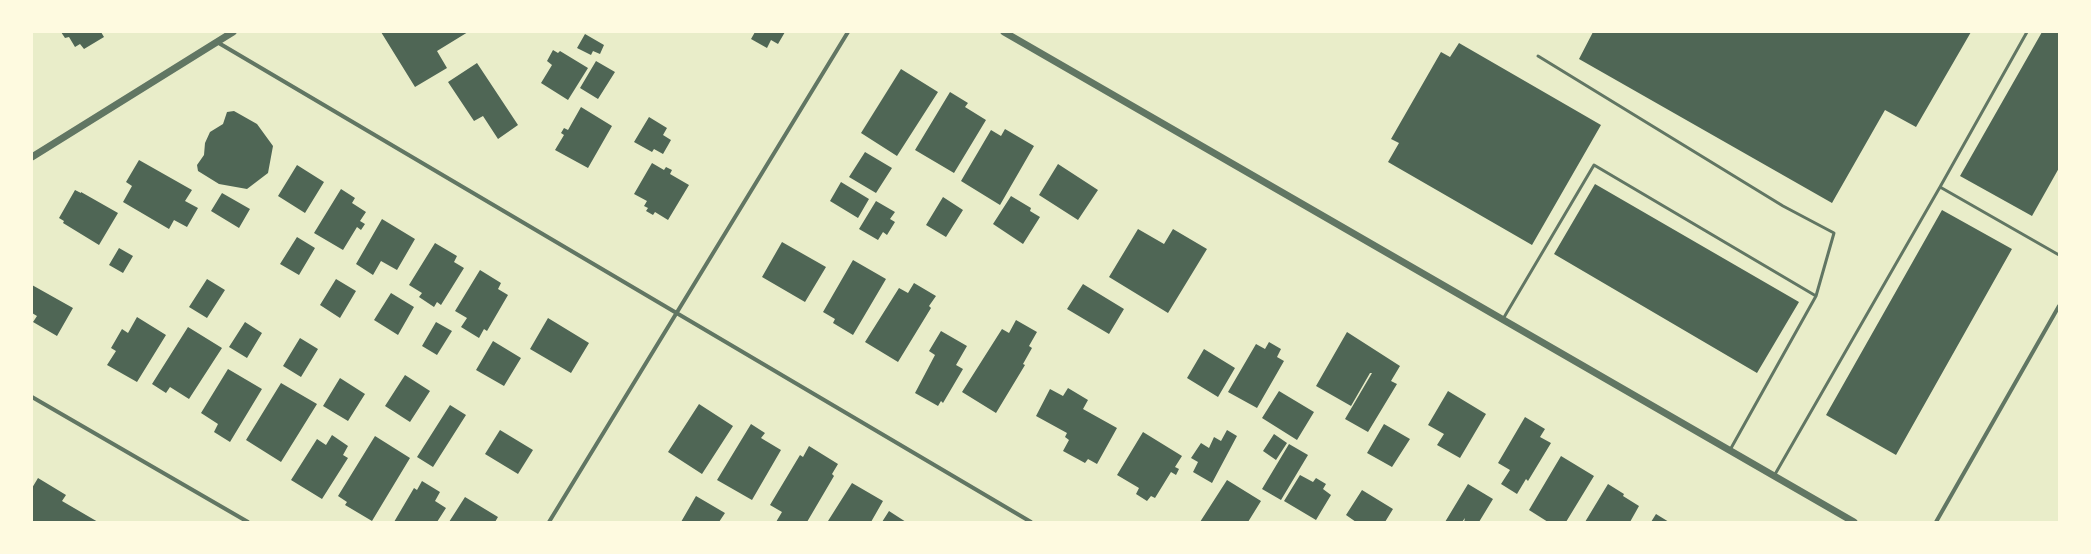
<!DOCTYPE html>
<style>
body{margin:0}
#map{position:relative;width:2091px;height:554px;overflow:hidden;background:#e9edc9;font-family:Signika,sans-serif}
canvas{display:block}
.frame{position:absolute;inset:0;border:33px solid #fefae0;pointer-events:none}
</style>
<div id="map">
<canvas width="2091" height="554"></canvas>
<div class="frame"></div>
</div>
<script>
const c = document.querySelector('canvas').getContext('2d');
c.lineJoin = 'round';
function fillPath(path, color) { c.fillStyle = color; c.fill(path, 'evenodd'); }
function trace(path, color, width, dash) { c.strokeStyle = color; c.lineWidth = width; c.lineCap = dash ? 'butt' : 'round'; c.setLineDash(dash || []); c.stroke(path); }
const building = new Path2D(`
 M61,32H101L104,37L84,49L80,44L75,47L69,37L65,38Z
 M381,32H468L437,51L447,68L415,87Z
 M755,32H785L778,44L771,40L767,48L751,39Z
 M1593,32H1971L1916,127L1885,110L1832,203L1579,59Z
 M2042,32H2059V168L2032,216L1960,176Z
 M585,34L604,45L600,54L593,51L591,55L577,48Z
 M1459,43L1601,125L1532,245L1388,162L1399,143L1391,139L1441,52L1450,57Z
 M553,50L558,53L560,51L588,68L568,100L541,83L552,65L547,61Z
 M596,61L615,72L598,99L580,88Z
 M477,63L518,125L498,139L483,116L474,121L448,82Z
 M901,69L938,92L897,156L861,133Z
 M950,92L968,103L965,107L986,120L954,173L915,150Z
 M581,107L612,126L588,168L555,150L564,135L561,133L564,128L568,130Z
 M234,111L257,124L273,146L268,173L247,189L219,184L198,171L197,165L204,155L205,143L210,132L223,124L227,112Z
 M649,117L667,128L663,135L671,140L663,154L654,149L652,152L634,142Z
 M1005,129L1034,146L1000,205L961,181L991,130L1001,136Z
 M865,152L892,168L876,193L849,177Z
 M139,160L192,190L185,201L198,208L187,227L174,220L169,229L123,202L132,186L126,182Z
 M652,163L664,170L666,167L672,170L670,174L689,185L668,220L655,212L653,215L646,211L648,208L644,206L647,201L634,194Z
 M1058,164L1098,190L1078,220L1039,195Z
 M297,165L324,182L305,213L278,196Z
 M841,182L869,199L858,218L830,201Z
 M1595,184L1799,302L1757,373L1554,254Z
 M341,189L355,198L352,203L366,212L360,221L365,224L361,230L357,227L343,250L314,233Z
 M75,190L81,193V192L118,213L99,245L63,223L64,221L59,218Z
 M222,193L250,209L239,228L211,211Z
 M1011,196L1031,208L1030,211L1040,217L1023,244L993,224Z
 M943,197L963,210L946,237L926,225Z
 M876,201L895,212L890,219L895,222L887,235L883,232L878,240L859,229Z
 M1942,210L2012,249L1896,455L1826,415Z
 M382,219L415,239L397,270L381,261L373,275L356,264Z
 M1138,229L1164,244L1173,229L1207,249L1168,313L1109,277Z
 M297,237L315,248L299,275L280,264Z
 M782,242L826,267L805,302L762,277Z
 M435,243L457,256L454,262L464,268L441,305L437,302L434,307L419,297L422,293L409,285Z
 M119,248L133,256L123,273L109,265Z
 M853,260L886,279L853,335L833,323L835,319L823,312Z
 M480,270L501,283L498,289L508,295L487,331L484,329L479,338L461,327L467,318L455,311Z
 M207,279L225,290L207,318L189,307Z
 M336,279L356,291L340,318L320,305Z
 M914,283L936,296L929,306L931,308L898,362L865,342L899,288L908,293Z
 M1083,284L1124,309L1109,334L1067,309Z
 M32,285L73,308L57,336L33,322L37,316L32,313Z
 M391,293L414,307L398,335L374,320Z
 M137,317L166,335L137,382L107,365L116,351L111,348L122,329L128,333Z
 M548,318L589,343L571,373L530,349Z
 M1016,320L1037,332L1029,346L1032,348L1023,364L1025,365L996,413L962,392L1002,329L1009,333Z
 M245,322L262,333L247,358L229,347Z
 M436,322L452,331L437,355L422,346Z
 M188,327L222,348L189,399L170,387L166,393L152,384Z
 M941,331L967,346L956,365L963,369L943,403L941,401L938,406L915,393L935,355L929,351Z
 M1347,332L1400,366L1391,381L1397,384L1368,432L1345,419L1372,373H1370L1351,406L1316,386Z
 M300,338L318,349L301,377L283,366Z
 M493,341L521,358L504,386L476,370Z
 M1269,342L1281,349L1277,357L1284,361L1257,408L1228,392L1256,344L1265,349Z
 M1204,349L1235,368L1218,397L1187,378Z
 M228,369L262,389L230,442L214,432L218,424L201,413Z
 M405,375L430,391L410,422L385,406Z
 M340,378L365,394L348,421L323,406Z
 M281,383L317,404L281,462L246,440Z
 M1068,388L1088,400L1083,409L1117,428L1097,464L1088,459L1085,463L1063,451L1069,440L1065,437L1067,433L1036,416L1050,389L1063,396Z
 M1279,391L1314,412L1297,440L1262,418Z
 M1448,391L1486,414L1460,458L1437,445L1444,434L1428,425Z
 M699,404L733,426L702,474L668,452Z
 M450,405L466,415L433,467L417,457Z
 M1525,417L1545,429L1540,437L1551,443L1528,481L1526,479L1517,494L1501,484L1510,470L1498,463Z
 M751,424L765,433L761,438L781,450L752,500L717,480Z
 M1384,424L1410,439L1392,467L1367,453Z
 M500,430L533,450L518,474L485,454Z
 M1227,430L1237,436L1212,483L1193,472L1198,462L1191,458L1201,443L1209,448L1214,437L1221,441Z
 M1143,432L1182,456L1175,467L1179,469L1176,475L1171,472L1155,498L1151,496L1147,501L1136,494L1139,488L1117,475Z
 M1274,434L1287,443L1276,460L1263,451Z
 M332,435L348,446L343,455L348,458L322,499L291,480L317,439L326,445Z
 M375,436L410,458L372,521L345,505L347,502L338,496Z
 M1289,444L1308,455L1281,500L1262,489Z
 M809,446L838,464L832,474L834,476L807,522H776L782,512L770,505L800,455L803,457Z
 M1561,456L1594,476L1566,522H1548L1529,510Z
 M1300,475L1313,482L1316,478L1326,484L1323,489L1331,495L1316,520L1284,501Z
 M38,478L66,495L62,501L98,522H32V488Z
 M1227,480L1261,501L1248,522H1200Z
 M422,481L440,492L435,501L446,508L437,522H394L414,488L417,490Z
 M852,483L883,501L871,522L828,521Z
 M1468,484L1493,499L1479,522H1464L1465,518L1462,522H1445Z
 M1608,484L1624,494L1623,496L1639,506L1630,522H1585Z
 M1362,490L1393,509L1385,522H1356L1346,515Z
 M696,496L725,513L719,522H681Z
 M465,497L498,517L495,522H449Z
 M889,511L906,522H882Z
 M1656,514L1669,522H1651Z`);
const service = new Path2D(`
 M1538,56L1783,206L1834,233L1816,296
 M1940,187L2027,32
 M1503,319L1594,165L1816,296L1730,450
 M1774,476L1940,187L2059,255`);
const minor = new Path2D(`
 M217,42L1031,522
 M32,397L248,522
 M549,522L848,32
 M1936,522L2059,306`);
const tertiary = new Path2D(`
 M1004,32L1854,522
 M32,157L233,32`);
fillPath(building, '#4f6655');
trace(service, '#617663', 3);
trace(minor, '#617663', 4);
trace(tertiary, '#617663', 7);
</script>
